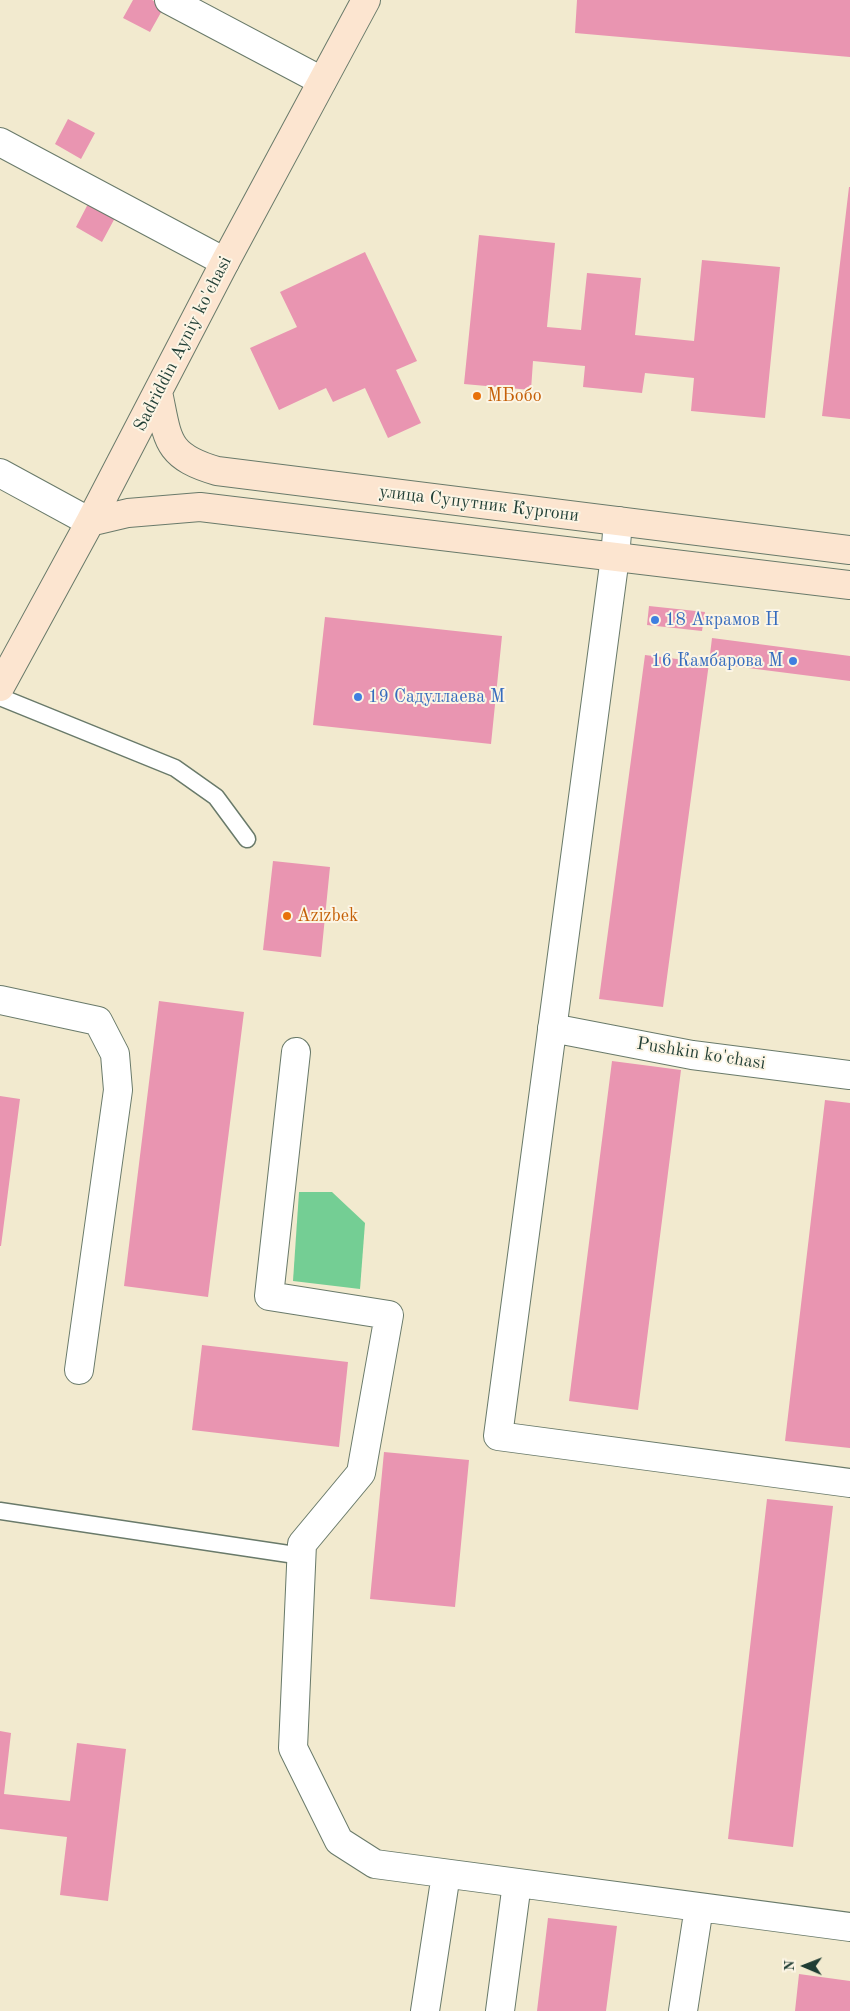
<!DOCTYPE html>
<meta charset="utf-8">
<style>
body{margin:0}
#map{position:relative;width:850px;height:2011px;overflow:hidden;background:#f2eacf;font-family:"Old Standard TT",serif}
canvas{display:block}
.north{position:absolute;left:780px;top:1941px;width:50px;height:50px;-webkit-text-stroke:4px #fcf5e5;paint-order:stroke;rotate:271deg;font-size:14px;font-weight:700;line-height:20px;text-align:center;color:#1f3d34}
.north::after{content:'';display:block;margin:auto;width:18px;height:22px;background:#1f3d34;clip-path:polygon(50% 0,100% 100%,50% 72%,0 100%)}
</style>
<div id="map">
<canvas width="850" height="2011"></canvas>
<div class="north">N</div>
</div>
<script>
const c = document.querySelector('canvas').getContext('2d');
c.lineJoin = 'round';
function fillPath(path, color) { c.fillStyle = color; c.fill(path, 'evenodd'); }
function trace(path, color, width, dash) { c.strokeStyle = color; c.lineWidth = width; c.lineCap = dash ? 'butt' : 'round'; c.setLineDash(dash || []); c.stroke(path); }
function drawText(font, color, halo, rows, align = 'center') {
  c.font = font + ' "Old Standard TT",serif'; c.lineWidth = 4; c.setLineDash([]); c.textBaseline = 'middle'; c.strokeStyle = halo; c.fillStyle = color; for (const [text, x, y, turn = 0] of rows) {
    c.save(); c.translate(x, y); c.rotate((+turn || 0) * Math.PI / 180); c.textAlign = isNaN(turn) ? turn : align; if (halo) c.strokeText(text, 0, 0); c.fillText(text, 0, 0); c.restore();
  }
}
const green = new Path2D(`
 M299,1192H332L365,1223L360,1289L293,1281Z`);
const building = new Path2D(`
 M133,0H152L164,7L150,32L123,18Z
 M577,0H850V57L575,33Z
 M68,119L95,133L81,159L55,144Z
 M849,187H850V419L822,416Z
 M89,202L116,216L102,242L76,227Z
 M479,235L555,243L547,327L581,330L587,273L641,278L635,335L694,341L702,260L780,267L765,418L691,411L694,378L645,373L642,393L583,387L585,366L533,361L531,390L464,384Z
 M365,252L417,361L396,370L421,423L388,438L365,388L333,402L326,388L279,410L250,348L297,327L280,292Z
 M649,606L705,612L702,631L647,625Z
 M325,617L502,636L491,744L313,725Z
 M712,638L850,656V681L709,663Z
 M645,655L709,663L663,1007L599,999Z
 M273,861L330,867L321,957L263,950Z
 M159,1001L244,1012L208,1297L124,1286Z
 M612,1061L681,1070L638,1410L569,1401Z
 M0,1096L20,1099L1,1246H0Z
 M825,1100L850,1103V1448L785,1441Z
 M202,1345L348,1362L339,1447L192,1430Z
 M384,1452L469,1460L455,1607L370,1599Z
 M767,1499L833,1506L793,1847L728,1839Z
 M0,1731L11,1733L4,1794L70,1801L77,1743L126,1749L108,1901L60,1895L67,1837L0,1829Z
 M548,1918L617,1926L606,2011H537Z
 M799,1974L850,1981V2011H795Z`);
const lane = new Path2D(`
 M0,697L175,768L216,797L247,839
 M0,1511L302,1556`);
const street = new Path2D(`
 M169,0L322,81
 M0,142L225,262
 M0,473L90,522
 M618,521L615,557L498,1436L850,1483
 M0,1000L98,1021L115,1054L118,1090L79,1370
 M552,1028L692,1055L850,1075
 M296,1052L269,1296L389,1315L361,1473L302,1544L293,1748L339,1841L375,1864L850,1927
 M425,2011L446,1874
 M500,2011L517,1883
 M683,2011L699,1907`);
const secondary = new Path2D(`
 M158,392C168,439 165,456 217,471L850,550
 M90,522L128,513L200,507L850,585
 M0,687L90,522L225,262L366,0`);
const markers = [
 [477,396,5,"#e8710a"],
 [655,620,5,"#3f7fe0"],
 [793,661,5,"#3f7fe0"],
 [358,697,5,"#3f7fe0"],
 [287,916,5,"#e8710a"]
];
const streetNames = [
 ["Sadriddin Ayniy ko'chasi",183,344,-63],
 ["улица Супутник Кургони",479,504,7],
 ["Pushkin ko'chasi",701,1054,9]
];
const foodNames = [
 ["МБобо",487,396],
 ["Azizbek",297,916]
];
const shopNames = [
 ["18 Акрамов Н",665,620],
 ["16 Камбарова М",783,661,"right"],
 ["19 Садуллаева М",368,697]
];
fillPath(green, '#74ce94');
fillPath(building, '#e995b1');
trace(lane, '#697a6a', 19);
trace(street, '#697a6a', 30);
trace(secondary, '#697a6a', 30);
trace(lane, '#fff', 16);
trace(street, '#fff', 28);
trace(secondary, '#fce5d0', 28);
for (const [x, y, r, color] of markers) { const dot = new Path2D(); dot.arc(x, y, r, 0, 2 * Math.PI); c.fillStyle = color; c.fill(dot); trace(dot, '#fcf5e5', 2); }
drawText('18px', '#1f3d34', '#fcf5e5', streetNames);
drawText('18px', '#c56008', '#fcf5e5', foodNames, 'left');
drawText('18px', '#366cbe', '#fcf5e5', shopNames, 'left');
</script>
